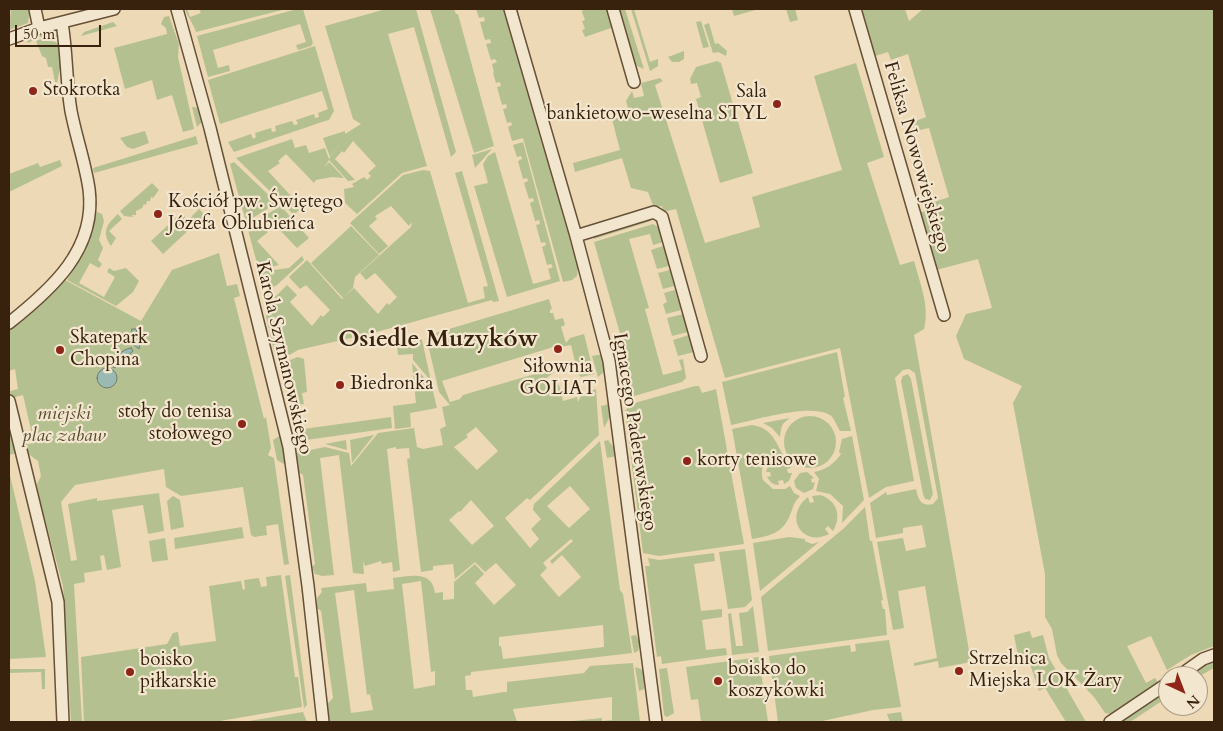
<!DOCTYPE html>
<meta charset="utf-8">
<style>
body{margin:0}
#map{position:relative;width:1223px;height:731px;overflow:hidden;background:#edd9b5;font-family:Cardo,serif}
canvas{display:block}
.frame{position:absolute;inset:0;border:10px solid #39220d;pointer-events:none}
.north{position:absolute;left:1158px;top:666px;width:50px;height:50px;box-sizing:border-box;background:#f3e6cf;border:1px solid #a99881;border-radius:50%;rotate:137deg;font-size:14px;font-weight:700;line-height:20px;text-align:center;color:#39220d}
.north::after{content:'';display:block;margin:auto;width:18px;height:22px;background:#8f2418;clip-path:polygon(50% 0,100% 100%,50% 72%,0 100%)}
.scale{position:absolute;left:15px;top:25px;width:86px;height:22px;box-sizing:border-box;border:2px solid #39220d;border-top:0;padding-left:6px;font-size:15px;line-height:18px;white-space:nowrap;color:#39220d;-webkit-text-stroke:4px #f3e6cf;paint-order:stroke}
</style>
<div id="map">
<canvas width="1223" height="731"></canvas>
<div class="frame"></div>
<div class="north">N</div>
<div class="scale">50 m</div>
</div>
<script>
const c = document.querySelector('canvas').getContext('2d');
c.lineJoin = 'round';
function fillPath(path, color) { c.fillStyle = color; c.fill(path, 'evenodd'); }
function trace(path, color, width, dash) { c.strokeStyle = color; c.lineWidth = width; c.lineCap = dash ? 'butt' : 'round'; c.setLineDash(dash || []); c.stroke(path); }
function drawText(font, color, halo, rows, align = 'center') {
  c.font = font + ' Cardo,serif'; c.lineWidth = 4.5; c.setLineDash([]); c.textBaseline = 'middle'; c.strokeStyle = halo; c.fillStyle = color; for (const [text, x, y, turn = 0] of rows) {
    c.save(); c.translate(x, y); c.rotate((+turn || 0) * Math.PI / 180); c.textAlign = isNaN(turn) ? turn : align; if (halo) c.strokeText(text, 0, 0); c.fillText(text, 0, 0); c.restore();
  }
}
const green = new Path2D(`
 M11,9H30L28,23L9,30Z
 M185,9H187L190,17L201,13L199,9H286L196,32C193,23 188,18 185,9Z
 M297,9H303L313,43L311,46L298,50L296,45L306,42L300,24L213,50L218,68L229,65L230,71L208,77L197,36Z
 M386,9H416L456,152L451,157L414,27L388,34L427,166L402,173L357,214L345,203L344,189L354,187L352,184L364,177L367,180L371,176L368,173L376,166L353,141L344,153L342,151L335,159L355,180L348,181L329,160L324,168L329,162L344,178L332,177L316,180L314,183L286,154L278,161L280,163L268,171L291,196L281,202L236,158L292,139L295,148L306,145L309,153L325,148L329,159L344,136L330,157L323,138L345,131V134L361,124L353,119L325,26Z
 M430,9H454L456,14H458L494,146L474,153Z
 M476,9H503L578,268L577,276L572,280L563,282L523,138L512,141L508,127L512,125L511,122L507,123L503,109L507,108L506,104L502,105L497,87L501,86L500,82L496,83L493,73L494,72L492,64L497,62L495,59L491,60L486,44L491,43L490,39L485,40L480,22L485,21L484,17L479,18Z
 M583,9H608L614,27L585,37L582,30L585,29L582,21L585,20L582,12Z
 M618,9H625L644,69L637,66L634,61Z
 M631,9H634L650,62L658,59V66L650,71Z
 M732,9H759L734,16Z
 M786,9H795L798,20L790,22Z
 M858,9H905L909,21L923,9H1214V646L1191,655L1167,670L1151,636L1127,646L1146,683L1155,678L1158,682L1111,714L1105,713L1094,697L1061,663L1057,655L1052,629L1045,617V574L1013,403L1022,386L964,359L956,336L966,314L992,308L978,259L936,270L918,213L933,209L931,203L949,197L929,128L911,132L908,124L926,117L908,54L891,60L888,52L872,57Z
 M169,16L179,44L178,57L194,129L183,132L172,95L157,100L152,80L125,89L114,48L167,34L166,28L161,24L164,17Z
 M701,21L709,47L703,48L696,22Z
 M113,22L117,26L81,36L84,32Z
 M709,23L715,44L718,43L727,51L726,56L718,52L713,53L704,25Z
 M52,32L59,37L51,40L40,37L28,43L25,38Z
 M41,39L56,42C68,56 56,73 57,91L52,67H48L46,58L42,56L36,41Z
 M315,46L334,111L329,120L325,121L234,152L228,142L251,134L253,139L256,137L255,133L271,128L272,132L276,131L275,126L292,121L294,125L298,124L296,120L314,114L315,118L319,117L318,113L328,109L322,91L220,124L208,80Z
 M684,51V59L679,62H672L668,57Z
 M717,61L721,63L753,173L720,183L696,99L701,97L697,83L691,84L690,79L696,67Z
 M856,63L884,157L867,163L900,265L914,261C920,284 930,306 924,329L914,335L971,662L939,668L938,661L914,666V663L937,658L925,586L898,591L904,628L893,630L877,542L903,538L906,551L926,547L922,525L903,528V533L876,538L870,503L886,492L887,495L916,489C918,499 921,507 933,504L938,498L915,373L909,369L903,370L895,378L914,481L886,487L869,498L840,348L725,378L676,209L663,212L662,206L654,208L648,192L631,188L622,158L575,172L573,163L620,150L612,119L630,115L626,101L632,91L634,98L644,96L641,83L660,78L663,81L655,85L705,243L760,227L752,197L842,170L814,76Z
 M192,107L199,108L203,121L197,127Z
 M145,131L149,143L133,149L127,147L120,138Z
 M196,136L198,144L94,173L93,168Z
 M523,142L560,281L507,297L474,186L488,183L483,164L488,156L495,152L533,284L551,279L548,269L553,267L551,264L547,265L542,247L546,245L545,242L541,243L536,225L540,224L539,220L535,221L530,203L534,201L533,198L529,199L524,183L528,181L527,178L523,179L518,161L522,159L521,156L517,157L513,145Z
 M492,149L475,168L472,155Z
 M60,160L62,166L9,192V174L38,163L40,167Z
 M234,162L277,203L246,222L230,164Z
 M423,170L430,171L468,303L485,298L483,287L488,286L455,173L462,171L499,301L493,302L492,300L373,333L298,350L286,357L285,354L274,351L266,316L272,305L271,301L287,285L297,295L290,302L312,326L321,315L323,317L330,310L306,285L300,289L289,277L307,260L342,299L354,288L378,314L387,303L389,305L397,297L375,273L366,280L360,273L411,227L412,222L409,226L391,206L375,216L377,219L369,226L388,246L379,254L350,223L403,175Z
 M152,183L159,190L153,198L151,197L150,201H147L146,205L144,204L142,208L136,211V215H132L133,217L124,216L120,211Z
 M295,199L302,207L294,215L284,205Z
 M281,206L309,238L297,248L274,224L267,231L268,232L257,241L279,265L261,269L258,267L247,226Z
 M199,209L205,215L163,254L151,241L181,213L188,220Z
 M97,212L102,214L104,221L99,240L103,248L98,260L102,264L99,268L90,263L79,283L104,297L115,277L107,272L109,268L114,271L126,268L139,281L133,292L116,306L67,280L84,253Z
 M118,214L122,219L109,231L116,238L111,246C101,232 107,224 118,214Z
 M647,218L651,221L594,239L592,233Z
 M653,224L658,227L663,242L653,245L650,234L629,239L649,308L645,309L663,375L682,370L679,360L683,359L686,378L682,382L631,397L621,337L594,242Z
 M351,226L379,255L355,277L353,288L343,298L311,263Z
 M663,246L669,266L657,269L651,250Z
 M219,253L227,286L237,284L240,296L234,298L264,419L266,417L271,448L268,455L274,458L289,564L284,565L278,524L266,526L267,535L254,537L251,535L243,487L181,496L166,487L164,469L75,485L61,502L71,561L77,560L68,504L97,498V501L159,493L164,531L148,534L143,505L112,510L121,567L107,570L104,555L100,556L102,570L84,573L85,582L74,584L82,722H71L63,586L38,494L37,484L41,476L38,461L27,453L24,445L34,443L23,395L11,398L10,391L18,389L15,369L9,371V330L65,280L141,321L172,270Z
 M302,256L304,260L277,285L268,290V286H265L259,272L289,268Z
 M670,270L674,286L663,289L658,273Z
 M675,290L681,310L666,314L663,304L667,302L664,293Z
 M549,299L552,309L550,310V313H553L555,320L563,318L565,325L561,327L566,343L570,338L584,334L594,374L581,377L578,374L571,345L561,347L560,345L442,381L450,402L460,399L463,395L552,369L554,372L543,381L559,385L563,401L577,397L578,402L582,394L596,389L599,435L530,500L527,498L505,518L530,548L539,539L531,529L541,519L533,510L534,504L600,441L620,590L623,594L632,653L471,672V675L465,676L466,690H472L473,697L504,692H507V682L584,673L590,666L633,663L640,722H563L602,718V721L612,720V697L513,709L517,722H330L327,704L333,698L321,611L317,608V598L322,592L321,588L366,583L367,592L394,589L393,578C411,576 432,570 435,593L443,592V600L454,599V582L475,564L484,574L475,583L494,605L516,585L496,563L485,572L475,562L455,579L453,564L433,566V570L421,572L407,459L410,458L409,448L396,449V447L387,449L400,570L393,572L392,562L382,564L381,561L365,566L363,561L364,574L353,573L339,455L320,458L334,575L322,576L315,574L312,567L315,564L303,475L296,470L295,453L325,447L349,453L351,466L378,433L414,428L417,447L423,449L443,445L440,429L446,426L442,407L450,405L439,392L427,340L429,335ZM476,427L498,451L477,470L454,447L468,437L466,435ZM570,486L590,509L569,528L547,506ZM471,500L494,526L472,545L449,520L459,511L460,512ZM571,539L573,541L550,561L552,564L562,555L581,577L559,597L540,575L547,568L543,563ZM421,581L431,672L435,671V685L414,689L402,584ZM354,590L367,695L370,694L373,710L351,713L335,593ZM603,625L604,647L503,659L501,646H499V637Z
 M683,314L688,332L672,336L667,318Z
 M689,335L694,352L678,356L673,340Z
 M415,337L422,340L431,381L413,360V354L398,355L397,345L401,342Z
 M837,352L845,397L843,398L851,431H840C837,426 834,418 830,415C809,403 757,420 731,425L722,382Z
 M603,354L606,370L598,377L592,356Z
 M298,357L304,359L307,392L302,393L304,404L297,405L288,363L290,360Z
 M412,363L432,387L437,408L410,413L411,427L395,429L393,406L416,403Z
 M908,374L911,379L933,494L930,500L925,499L923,494L901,381L903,376Z
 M695,386H699L702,393L716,389L744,544L659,556L643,553L625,411L631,404Z
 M609,404L610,416L604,428L601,406Z
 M784 442a26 26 0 1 1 52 0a26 26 0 1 1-52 0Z
 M391,417L392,428L306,440L294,434L293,427L298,420L301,421L303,429Z
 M790,418C780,425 782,426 780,437L772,428L763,423Z
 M9,425L17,453L9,455Z
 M752,425C771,428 775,440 783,455C767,455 759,465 763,480L773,489H785L790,486L794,493L800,496C792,505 795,504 790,515C783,533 770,536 752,539L732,429Z
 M281,435L286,463L284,464L277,460L273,440Z
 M374,435L352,463L350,440Z
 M852,436L864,500L842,523L843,506L830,494L816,491L819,479L814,472C826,470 835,463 841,454L839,452L842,439Z
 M346,440L347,450L325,444Z
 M608,440L615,449L616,456L607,458L604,441Z
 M779,459L786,462L791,468L787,469L788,473H792L789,481L784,484L783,480L778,481L779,485C773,485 770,482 767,477L771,476L770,472H766L768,466L774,460L775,465L779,463Z
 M9,471L35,581L46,657L9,659Z
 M807,472L814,478L811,479L812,483L815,482L813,489L804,493L796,488L794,481L800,473Z
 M820,495C837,500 842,516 833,531L828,526L825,529L829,534C802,548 783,516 808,497L810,503L814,502L812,496Z
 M173,496L180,500L184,527L171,530L167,501Z
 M865,507L870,541H872L883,600L881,601L883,609H885L887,635L768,651L761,597L843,529Z
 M242,527L244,538L175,549L174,538Z
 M789,537L805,539V541L812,544L819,542L760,591L753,543Z
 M165,538L168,560L152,562L149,541Z
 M745,549L752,600L745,607L728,609L719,552Z
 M714,553L715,561L694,564L701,611L722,609V617L702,620L706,650L726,648L727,655L662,664L661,656L657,657L645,566H650L648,558L659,560Z
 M281,575L295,677H298L302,707L214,722H84L81,657L167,644L173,633L178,632L180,646L216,641L209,586L241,581L243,590L245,589L244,580L259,578L261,587L267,586L266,577Z
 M290,575L307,705L304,708L285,576Z
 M753,606L759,652L732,655L728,614L731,613L736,646H743L739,613L747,612Z
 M1030,631L1032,638L1043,635L1049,658L1086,722H1066L1045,688L1039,691L1030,664L1020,666L1014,635Z
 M636,635L640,642L638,651L634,653L631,636Z
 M889,640L901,707L873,710L818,722H778L769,656L850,645L851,652L856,651L855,644Z
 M759,657L768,722H701L698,699L691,700L686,667Z
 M1214,660V668L1198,677L1186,676Z
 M635,667L641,669L645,674L644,689L639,691Z
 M667,668L674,713L667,717L664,715L659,669Z
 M9,669H45V689H42L41,672L9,673Z
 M1168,688V697L1130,722H1117Z
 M303,712L307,722H243Z
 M901,712L903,722H890L887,714Z`);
const water = new Path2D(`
 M132,329H136L140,343L139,349L134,345Z
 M131,348L133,351L115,368L111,366C117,357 120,350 131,348Z
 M97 378a10 10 0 1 1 20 0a10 10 0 1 1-20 0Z`);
const minor = new Path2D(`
 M35,9L39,28
 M177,9L210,128L289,447L308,586L323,722
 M510,9L576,236L609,361L656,722
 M613,9L634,82
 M855,9L944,315
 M9,39L39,28L114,9
 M576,236L654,212L662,217L701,356
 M9,323C52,289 97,249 89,189C85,162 76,137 71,111C66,82 67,52 62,23
 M9,401L58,602L63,722
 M1179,676L1203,659L1214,655
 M1110,722L1168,683`);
const markers = [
 [33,91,5,"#8f2418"],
 [777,104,5,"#8f2418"],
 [158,214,5,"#8f2418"],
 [558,349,5,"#8f2418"],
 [60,350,5,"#8f2418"],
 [340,385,5,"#8f2418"],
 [242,424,5,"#8f2418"],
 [687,461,5,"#8f2418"],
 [959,671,5,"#8f2418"],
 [130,672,5,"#8f2418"],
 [718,681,5,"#8f2418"]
];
const poiNames = [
 ["Stokrotka",43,91],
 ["Sala",767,93,"right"],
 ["bankietowo-weselna STYL",767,115,"right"],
 ["Kościół pw. Świętego",168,203],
 ["Józefa Oblubieńca",168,225],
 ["Skatepark",70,339],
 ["Chopina",70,361],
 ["Siłownia",558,368,"center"],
 ["GOLIAT",558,390,"center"],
 ["Biedronka",350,385],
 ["stoły do tenisa",232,413,"right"],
 ["stołowego",232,435,"right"],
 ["korty tenisowe",697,461],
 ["Strzelnica",969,660],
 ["Miejska LOK Żary",969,682],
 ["boisko",140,661],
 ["piłkarskie",140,683],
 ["boisko do",728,670],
 ["koszykówki",728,692]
];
const streetNames = [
 ["Feliksa Nowowiejskiego",916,157,74],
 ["Karola Szymanowskiego",283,358,77],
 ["Ignacego Paderewskiego",634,432,81]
];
const parkNames = [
 ["miejski",64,415],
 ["plac zabaw",64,437]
];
const districtNames = [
 ["Osiedle Muzyków",438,340]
];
fillPath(green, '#b5c090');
fillPath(water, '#9ab9b3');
trace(water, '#737d71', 1);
trace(minor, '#665037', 14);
trace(minor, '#f3e6cf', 11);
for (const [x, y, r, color] of markers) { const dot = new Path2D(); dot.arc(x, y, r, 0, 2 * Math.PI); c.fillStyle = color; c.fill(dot); trace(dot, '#f3e6cf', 2); }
drawText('19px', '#39220d', '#f3e6cf', poiNames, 'left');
drawText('19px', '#39220d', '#f3e6cf', streetNames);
drawText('italic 19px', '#584a2e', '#f3e6cf', parkNames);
drawText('bold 24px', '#39220d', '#f3e6cf', districtNames);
</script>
